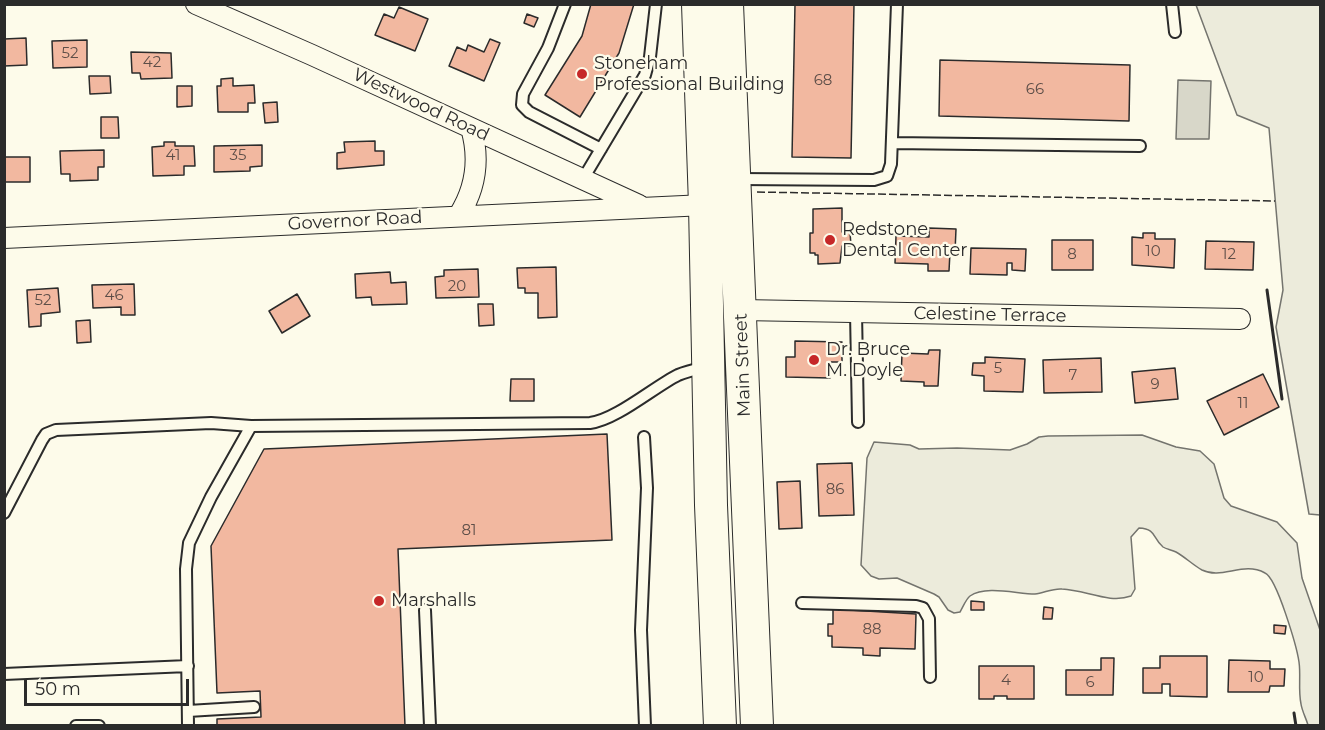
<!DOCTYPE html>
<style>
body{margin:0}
#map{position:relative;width:1325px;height:730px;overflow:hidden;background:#fdfbea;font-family:Montserrat,sans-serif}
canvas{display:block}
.frame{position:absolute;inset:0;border:6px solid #2b2b2b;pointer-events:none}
.scale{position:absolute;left:24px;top:679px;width:165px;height:27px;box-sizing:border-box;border:3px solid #2b2b2b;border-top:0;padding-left:8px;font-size:18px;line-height:21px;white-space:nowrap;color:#2b2b2b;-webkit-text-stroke:4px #fdfbea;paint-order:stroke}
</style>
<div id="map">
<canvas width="1325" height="730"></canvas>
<div class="frame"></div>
<div class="scale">50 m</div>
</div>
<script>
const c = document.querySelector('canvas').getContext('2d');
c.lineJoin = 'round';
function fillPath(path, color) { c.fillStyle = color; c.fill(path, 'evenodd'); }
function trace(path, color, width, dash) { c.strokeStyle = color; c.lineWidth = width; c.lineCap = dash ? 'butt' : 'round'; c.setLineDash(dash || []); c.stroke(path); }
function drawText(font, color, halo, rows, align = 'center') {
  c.font = font + ' Montserrat,sans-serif'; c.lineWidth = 4.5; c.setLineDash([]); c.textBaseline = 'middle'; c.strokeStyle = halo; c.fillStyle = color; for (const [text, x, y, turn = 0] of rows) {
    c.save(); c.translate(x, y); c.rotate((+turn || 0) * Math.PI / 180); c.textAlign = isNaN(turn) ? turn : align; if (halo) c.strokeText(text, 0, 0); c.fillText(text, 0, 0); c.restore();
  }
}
const green = new Path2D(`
 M1196,5H1320V515L1309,514L1276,327L1283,290L1269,128L1237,115Z
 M1142,435L1176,447L1200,451L1214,464L1224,498L1231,506L1277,522L1297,543L1302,578L1320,630V725H1308C1306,718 1302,711 1301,704C1298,690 1301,676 1299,662C1297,648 1277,578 1265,573C1243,561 1222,580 1202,570C1193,565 1185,557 1176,552C1172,550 1166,549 1163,547C1152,538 1157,529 1139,528L1131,537L1135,589L1131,596C1109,604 1086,590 1062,589C1053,588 1044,593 1035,594C1017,594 986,585 970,596C966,599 963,607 960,612L954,613L948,610L939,597L934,594L897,578L879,579L871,576L861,565L867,458L874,442L910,445L919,449L957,448L1010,450L1027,444L1039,437L1048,436Z`);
const water = new Path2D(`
 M1178,80L1211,81L1209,139H1176Z`);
const building = new Path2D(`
 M591,4H634L619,53L580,117L545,95L582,36Z
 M795,4H854L851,158L792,157Z
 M399,7L428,19L415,51L375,35L384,14L394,18Z
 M527,14L538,18L534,27L524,23Z
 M26,38L27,65L4,66V39Z
 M490,39L500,43L484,81L449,66L457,47L466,51L468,45L484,52Z
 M87,40V67L53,68L52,41Z
 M131,52L171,53L172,78L141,79L140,73H132Z
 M940,60L1130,65L1129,121L939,116Z
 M89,76H110L111,93L90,94Z
 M233,78V86L254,85L255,103H248V112H218L217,86H221V79Z
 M177,86H192V106L177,107Z
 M277,102L278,122L265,123L263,103Z
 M101,117H118L119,138H101Z
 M375,141V151H384V165L337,169V153L345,152L344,142Z
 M164,142H175V146H194L195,166H184V175L153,176L152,147L164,146Z
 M262,145V166L250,167V171L214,172V146Z
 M104,150V167H98V180L70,181V174H61L60,151Z
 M4,157H30V182H4Z
 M842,208V232H850L851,246H842L840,263L818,264V255H815V253H810V233H813V209Z
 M929,228L956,229L955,252H950L949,271H928V264L895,263L896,236L929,237Z
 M1143,233H1155V239H1175L1174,268L1132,265V237L1143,238Z
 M1052,240H1093V270H1052Z
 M1206,241L1254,242L1253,270L1205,269Z
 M971,248L1026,249L1025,271L1012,270V263H1007V275L970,274Z
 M556,267L557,317L538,318V293H525V288H518L517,268Z
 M478,269L479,297L436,298L435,277L444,276V270Z
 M390,272L391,283L406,282L407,304L372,305L371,297L356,298L355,274Z
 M134,284L135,315H121V307L93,308L92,285Z
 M58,288L60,312L41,314V326L29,327L27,290Z
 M297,294L310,316L282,333L269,311Z
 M478,304H493L494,325L479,326Z
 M90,320L91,342L77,343L76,321Z
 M795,341L842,342V362H831L830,378L786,377V357H795Z
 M929,350H940L938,386H924V382L901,381L902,353L928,354Z
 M985,357L1025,359L1023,392L984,391V376L972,375L973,363H985Z
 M1101,358L1102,392L1044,393L1043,360Z
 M1175,368L1178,399L1135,403L1132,372Z
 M1263,374L1279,407L1224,435L1207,401Z
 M511,379H534V401H510Z
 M607,434L612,540L398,549L405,726H217V719L261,717L260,691L217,693L211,546L264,449Z
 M852,463L854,515L819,516L817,464Z
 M800,481L802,528L779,529L777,482Z
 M971,601L984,602V610H971Z
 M1044,607L1053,608L1052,619H1043Z
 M833,609L916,614L915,649L880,648V656L863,655V648L832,647V636H828V624H833Z
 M1274,625L1286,626L1285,634L1274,633Z
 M1160,656H1207V697L1170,696V684H1162V693H1143V668H1160Z
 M1101,658H1114L1113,695H1066V670H1101Z
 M1229,660L1270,661V669H1285L1284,686H1270L1269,692H1228Z
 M979,666H1034V699H1007V696H994V699H979Z`);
const service = new Path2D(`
 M565,4L548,48L523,94L522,105L529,112L601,149
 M1172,4L1175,32
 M892,143L1140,146
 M583,179L645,75L650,57L656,4
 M738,179L874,180L887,176L891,164L897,4
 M856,312L858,422
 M644,437L647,488L641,630L645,726
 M4,513L42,440L46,434L56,430L211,423L251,426L590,423C616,420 654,387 678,375C687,371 697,369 706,367
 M802,603L916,606L923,608L929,619L930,677
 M425,610L430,726
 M4,674L188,666
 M188,711L254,707
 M76,726H99
 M188,726L186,569L189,543L211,497L251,426`);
const minor = new Path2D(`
 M196,4L312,55L639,205
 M459,215C476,188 480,159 471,128
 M4,238L705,205
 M741,310L1240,319`);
const primary = new Path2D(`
 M698,4L705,205L711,505L720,726
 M727,4L757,726`);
const fence = new Path2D(`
 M757,192L1275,201`);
const wall = new Path2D(`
 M1267,290L1282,399
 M1294,713L1296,726`);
const markers = [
 [582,74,6,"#c62828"],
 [830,240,6,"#c62828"],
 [814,360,6,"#c62828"],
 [379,601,6,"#c62828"]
];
const numberNames = [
 ["52",70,54],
 ["42",152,63],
 ["68",823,81],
 ["66",1035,90],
 ["41",173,156],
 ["35",238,156],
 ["10",1153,252],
 ["8",1072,255],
 ["12",1229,255],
 ["20",457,287],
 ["46",114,296],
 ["52",43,301],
 ["5",998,369],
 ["7",1073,376],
 ["9",1155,385],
 ["11",1243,404],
 ["86",835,490],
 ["81",469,531],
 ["88",872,630],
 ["10",1256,678],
 ["4",1006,681],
 ["6",1090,683]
];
const poiNames = [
 ["Stoneham",594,64],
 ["Professional Building",594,85],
 ["Redstone",842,230],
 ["Dental Center",842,251],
 ["Dr. Bruce",826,350],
 ["M. Doyle",826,371],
 ["Marshalls",391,601]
];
const streetNames = [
 ["Westwood Road",421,105,25],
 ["Governor Road",355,221,-3],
 ["Celestine Terrace",990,315,1],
 ["Main Street",743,365,-92]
];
fillPath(green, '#ecebdb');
trace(green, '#74746e', 1.5);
fillPath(water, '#d8d7c9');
trace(water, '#74746e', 1.5);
fillPath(building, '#f2b8a0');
trace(building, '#2b2b2b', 1.5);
trace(service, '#2b2b2b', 14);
trace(minor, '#2b2b2b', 22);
trace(primary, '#2b2b2b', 34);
trace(service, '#fdfbea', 10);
trace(minor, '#fdfbea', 20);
trace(primary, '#fdfbea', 32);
trace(fence, '#2b2b2b', 1.5, [8, 3]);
trace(wall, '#2b2b2b', 3);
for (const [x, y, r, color] of markers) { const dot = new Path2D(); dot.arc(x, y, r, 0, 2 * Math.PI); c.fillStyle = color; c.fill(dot); trace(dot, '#fdfbea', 2); }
drawText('15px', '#5d4e48', null, numberNames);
drawText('18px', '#2b2b2b', '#fdfbea', poiNames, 'left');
drawText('18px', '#2b2b2b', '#fdfbea', streetNames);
</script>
